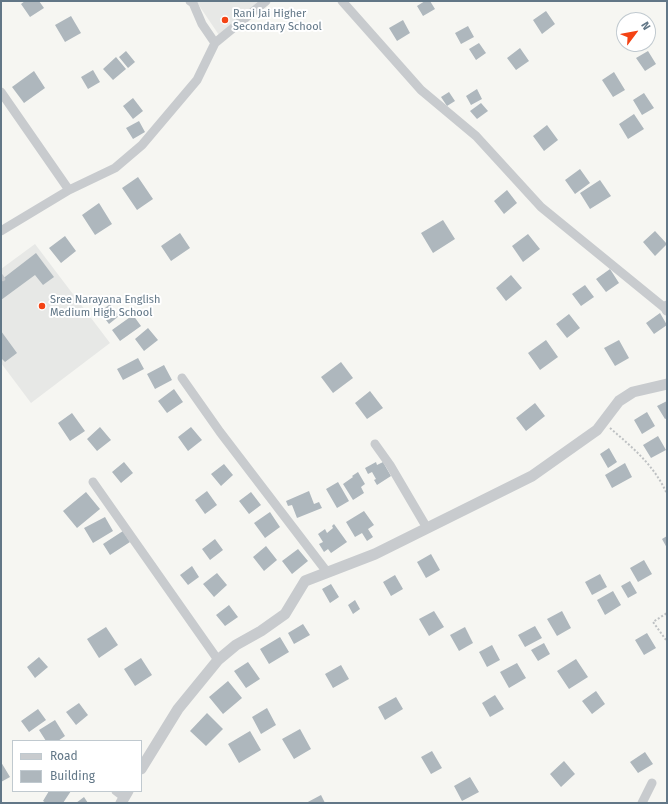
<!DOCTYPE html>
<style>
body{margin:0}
#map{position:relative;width:668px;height:804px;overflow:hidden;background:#f6f6f2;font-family:"Fira Sans",sans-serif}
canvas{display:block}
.frame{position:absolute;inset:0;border:2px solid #627787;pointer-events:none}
.legend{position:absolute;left:12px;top:740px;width:130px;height:52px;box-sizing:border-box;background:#fff;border:1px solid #c0c9cf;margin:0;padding:5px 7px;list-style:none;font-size:12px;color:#627787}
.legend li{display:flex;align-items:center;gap:8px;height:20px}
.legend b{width:20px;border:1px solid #c0c9cf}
.north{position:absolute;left:616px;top:12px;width:40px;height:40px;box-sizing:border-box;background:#fff;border:1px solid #c0c9cf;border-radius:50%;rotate:58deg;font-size:11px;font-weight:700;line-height:16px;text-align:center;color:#627787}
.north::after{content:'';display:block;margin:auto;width:14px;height:18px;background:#f44314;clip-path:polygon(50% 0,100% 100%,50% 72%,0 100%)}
</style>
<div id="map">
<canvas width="668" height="804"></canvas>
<div class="frame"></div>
<ul class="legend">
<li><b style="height:5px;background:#c8cbce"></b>Road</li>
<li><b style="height:11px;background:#aeb7bd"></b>Building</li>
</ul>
<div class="north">N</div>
</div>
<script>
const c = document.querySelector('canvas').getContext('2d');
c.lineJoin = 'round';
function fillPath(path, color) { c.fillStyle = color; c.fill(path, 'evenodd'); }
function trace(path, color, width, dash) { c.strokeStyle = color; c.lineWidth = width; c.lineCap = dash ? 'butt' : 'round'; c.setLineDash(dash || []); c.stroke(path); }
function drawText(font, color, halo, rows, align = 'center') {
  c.font = font + ' "Fira Sans",sans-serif'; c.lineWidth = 4; c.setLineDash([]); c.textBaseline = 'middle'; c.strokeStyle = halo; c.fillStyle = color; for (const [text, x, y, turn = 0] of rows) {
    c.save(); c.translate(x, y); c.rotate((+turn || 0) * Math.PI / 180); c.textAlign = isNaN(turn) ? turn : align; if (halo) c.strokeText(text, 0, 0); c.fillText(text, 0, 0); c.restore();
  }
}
const built = new Path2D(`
 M196,1H261L221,38Z
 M35,244L110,343L31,403L1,363V269Z`);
const building = new Path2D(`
 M25,1H39L44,8L30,17L21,4Z
 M425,1H430L435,9L423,16L417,6Z
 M546,11L555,24L542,34L533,20Z
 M71,16L81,33L65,42L55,25Z
 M403,20L410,33L397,41L389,28Z
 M468,26L474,37L461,44L455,33Z
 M479,43L486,53L476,60L469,49Z
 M520,48L529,61L516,70L507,58Z
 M126,51L135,62L128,68L119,57Z
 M648,51L656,64L645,71L636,58Z
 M116,57L126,69L113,80L103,69Z
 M93,70L100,82L88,89L81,77Z
 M34,71L45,88L24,103L12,87Z
 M614,72L625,90L613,97L602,80Z
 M477,89L482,99L471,105L466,96Z
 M449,92L455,101L447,106L441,97Z
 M644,93L654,108L642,115L633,100Z
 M133,98L143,111L133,119L123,106Z
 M481,103L488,111L477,119L470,111Z
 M634,114L644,129L628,139L619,124Z
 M139,121L145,132L133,139L126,128Z
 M547,125L558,140L544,151L533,136Z
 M580,169L590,183L575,194L565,180Z
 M138,177L153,199L137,210L122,188Z
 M600,180L611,196L590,209L580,193Z
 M507,190L517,203L504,214L494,201Z
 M99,203L112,224L95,235L82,215Z
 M443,220L455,239L433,253L421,233Z
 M655,231L667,244L655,256L643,242Z
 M180,233L190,248L171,261L161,246Z
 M528,234L540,249L523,262L512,246Z
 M65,236L76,251L61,263L49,248Z
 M36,253L54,277L43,285L35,275L1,300V280Z
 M610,269L619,283L606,292L596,279Z
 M511,275L522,288L506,301L496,288Z
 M585,285L594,297L581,306L572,294Z
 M110,304L119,316L109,324L100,312Z
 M660,313L667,325L654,334L646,323Z
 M569,314L580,328L567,338L556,324Z
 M133,315L141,326L120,341L112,330Z
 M148,328L158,340L144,351L135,339Z
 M1,331L17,353L5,362L1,358Z
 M546,340L558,357L540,370L528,353Z
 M619,340L629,358L615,366L604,348Z
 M138,358L144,369L123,380L117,369Z
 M341,362L353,378L333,393L321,377Z
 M164,365L172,380L155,389L147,374Z
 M174,389L183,402L167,413L158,401Z
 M370,391L383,408L367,419L355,403Z
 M667,401V418L665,419L657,406Z
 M535,403L545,416L526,431L516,418Z
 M647,412L655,426L642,434L634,420Z
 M72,413L85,431L70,441L58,423Z
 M100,427L111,440L97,451L87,439Z
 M191,427L202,440L188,451L178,437Z
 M658,436L666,450L651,458L643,445Z
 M609,448L617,462L608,468L600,454Z
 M124,462L133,473L121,483L112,472Z
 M376,462L377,465L383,462L391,476L377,485L374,480L376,479L372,472L368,474L365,468Z
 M625,463L632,477L612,488L605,475Z
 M224,464L233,475L221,486L211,474Z
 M358,472L365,484L361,487L364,493L353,500L343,484L353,477L352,476Z
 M338,482L349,501L337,508L326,489Z
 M207,491L217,505L205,514L195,500Z
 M309,491L314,504L319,502L322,508L297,518L292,505L288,506L286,501Z
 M86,492L100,509L77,528L63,511Z
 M251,492L261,505L249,514L239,501Z
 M364,511L374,525L368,529L373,537L367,541L362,533L355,537L346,522Z
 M270,512L280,527L265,538L254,523Z
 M105,517L113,531L93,543L84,528Z
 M334,524L347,542L331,553L328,549L324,552L319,544L323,542L318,534L325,529L327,533L333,528L332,526Z
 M123,531L130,542L110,555L103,544Z
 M667,536V548L662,539Z
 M215,539L223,550L210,560L202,549Z
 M266,546L277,560L264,571L253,557Z
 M298,549L308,561L292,574L282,561Z
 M431,554L440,570L426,578L417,562Z
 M644,560L652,574L638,582L630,568Z
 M192,566L199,577L188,585L180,575Z
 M217,573L227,585L214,597L203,584Z
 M600,574L607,587L592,595L585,582Z
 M395,575L403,589L391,596L383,582Z
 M630,581L637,593L628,598L621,586Z
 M331,584L339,597L330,603L322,589Z
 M613,591L621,605L605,615L597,600Z
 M355,600L360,609L353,614L348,605Z
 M229,605L238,617L225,626L216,615Z
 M434,611L444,627L429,636L419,619Z
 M562,611L571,628L557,636L547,619Z
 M303,624L310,635L294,644L288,633Z
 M535,626L542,638L525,647L518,635Z
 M106,627L118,645L99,658L87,639Z
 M465,627L473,643L459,651L450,635Z
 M647,633L656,648L644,655L635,640Z
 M280,637L289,652L269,664L260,649Z
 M544,643L550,654L538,661L531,650Z
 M492,645L500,660L487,667L479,652Z
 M39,657L48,667L35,678L27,667Z
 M141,658L152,675L135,686L124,669Z
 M576,659L588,677L569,689L557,671Z
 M248,662L260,679L246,688L234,671Z
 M517,663L526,678L509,688L500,672Z
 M341,665L349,679L333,688L325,674Z
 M228,681L242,698L223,714L209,697Z
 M596,691L605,704L592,714L582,701Z
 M495,695L504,709L490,717L482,703Z
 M396,697L403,709L385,720L378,707Z
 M79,703L88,715L76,725L66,712Z
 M267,708L276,725L261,734L252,717Z
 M38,709L46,720L29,732L21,721Z
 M207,713L223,729L206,746L190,731Z
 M55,720L65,736L58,741H46L39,730Z
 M300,729L311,749L294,759L282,739Z
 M250,731L261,750L239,763L228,744Z
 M432,751L442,768L431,774L421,757Z
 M645,752L653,764L638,773L630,762Z
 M564,761L575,774L561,787L550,774Z
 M1,762L10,777L1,782Z
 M470,777L479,792L462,801L454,786Z
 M49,791H71L63,803H46L43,801Z
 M321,795L325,803H306Z
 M84,797L88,803H76Z`);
const path = new Path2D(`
 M610,428C633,448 654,465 667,494
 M666,640L653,622L667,613`);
const service = new Path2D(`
 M1,276L3,279`);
const minor = new Path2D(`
 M342,1L421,90L476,136L541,207L666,309
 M215,43L266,1
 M1,92L69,190
 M1,231L69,190L115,168L142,145L197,80L215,43L202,24L193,3L190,1
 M182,378L220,432L327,572
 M375,444L390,465L427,528
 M93,482L218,660
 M116,791L124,797
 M642,803L652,783`);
const tertiary = new Path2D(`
 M667,306V310
 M141,769L178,709L218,660L236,645L261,631L285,614L305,581L375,554L532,476L597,430L619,401L633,392L667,384
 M121,803L128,791`);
const markers = [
 [225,20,4,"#f44314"],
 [42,306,4,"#f44314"]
];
const poiNames = [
 ["Rani Jai Higher",233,14],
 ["Secondary School",233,27],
 ["Sree Narayana English",50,300],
 ["Medium High School",50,313]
];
fillPath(built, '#e7e8e6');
fillPath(building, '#aeb7bd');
trace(path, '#bec1c3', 2, [2, 2]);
trace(service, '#c8cbce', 4.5);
trace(minor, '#c8cbce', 9);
trace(tertiary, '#c8cbce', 11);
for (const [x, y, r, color] of markers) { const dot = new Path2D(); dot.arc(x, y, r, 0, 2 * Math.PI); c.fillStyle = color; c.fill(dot); trace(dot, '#fff', 1.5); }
drawText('11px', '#627787', '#fff', poiNames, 'left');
</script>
